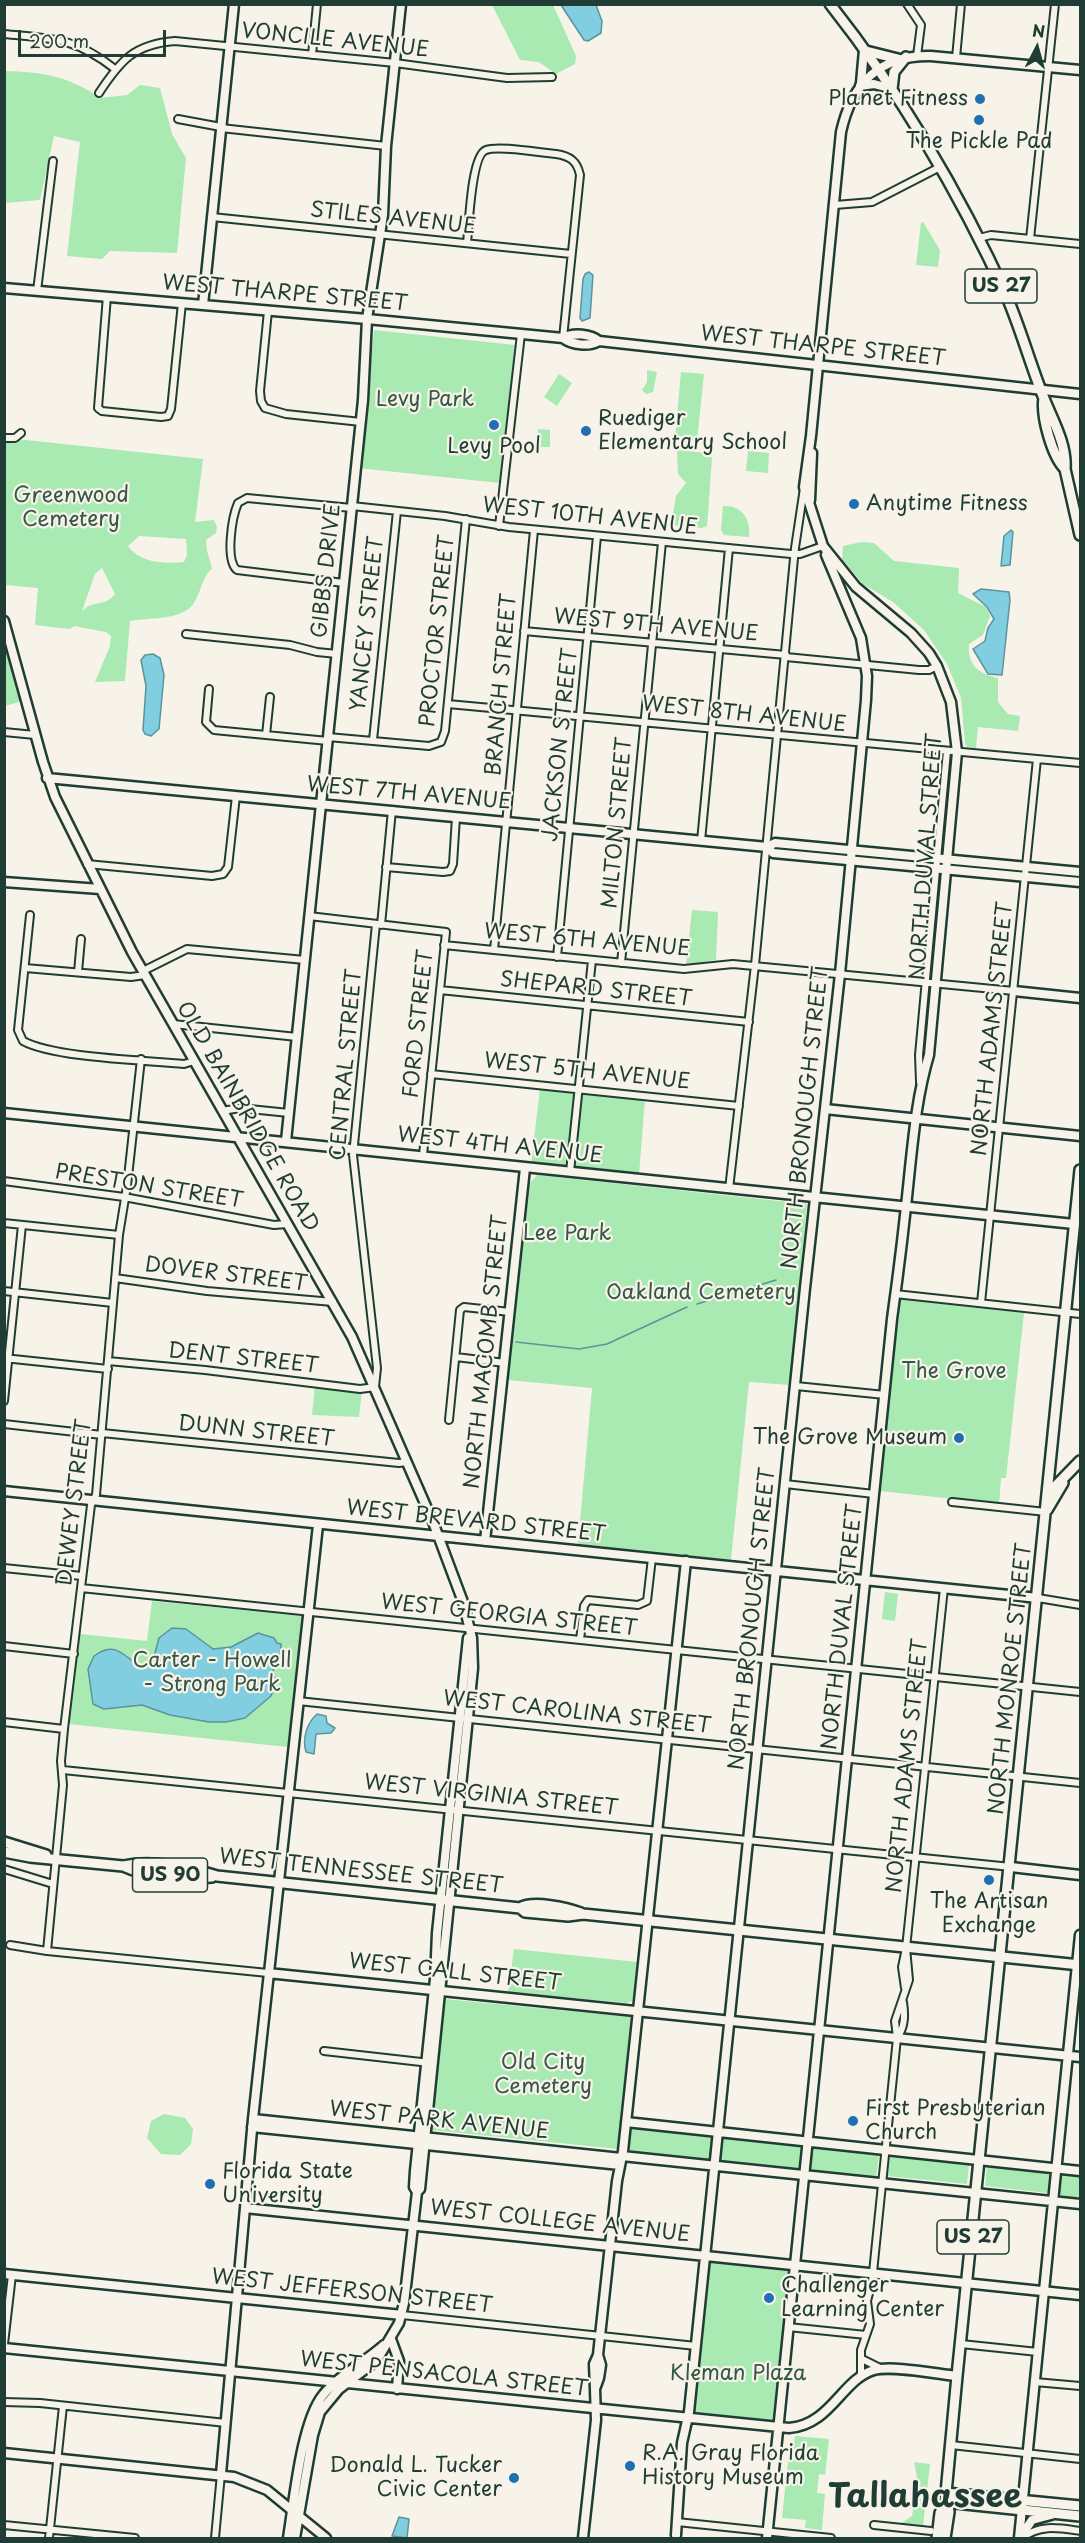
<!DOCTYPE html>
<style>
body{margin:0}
#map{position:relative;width:1085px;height:2543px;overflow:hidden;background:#f7f3e8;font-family:"Playpen Sans",sans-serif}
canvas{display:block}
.frame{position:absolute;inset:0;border:6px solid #1f3d34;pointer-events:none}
.north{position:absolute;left:1007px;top:18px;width:60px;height:60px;-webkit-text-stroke:4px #f7f3e8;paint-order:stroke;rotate:6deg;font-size:16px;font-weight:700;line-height:24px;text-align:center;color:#1f3d34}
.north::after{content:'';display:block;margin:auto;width:21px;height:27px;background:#1f3d34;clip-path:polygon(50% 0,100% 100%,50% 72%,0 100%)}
.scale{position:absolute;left:18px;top:30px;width:148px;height:27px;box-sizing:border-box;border:3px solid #1f3d34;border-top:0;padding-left:8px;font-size:18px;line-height:21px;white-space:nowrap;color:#1f3d34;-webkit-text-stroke:4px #f7f3e8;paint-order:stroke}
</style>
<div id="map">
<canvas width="1085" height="2543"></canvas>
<div class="frame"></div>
<div class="north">N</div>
<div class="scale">200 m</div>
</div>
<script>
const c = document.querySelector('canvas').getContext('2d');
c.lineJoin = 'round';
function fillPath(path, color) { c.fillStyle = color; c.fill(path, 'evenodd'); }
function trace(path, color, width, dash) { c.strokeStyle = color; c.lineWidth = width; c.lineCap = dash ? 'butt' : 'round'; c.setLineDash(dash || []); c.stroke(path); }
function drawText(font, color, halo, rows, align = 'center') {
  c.font = font + ' "Playpen Sans",sans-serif'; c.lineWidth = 4.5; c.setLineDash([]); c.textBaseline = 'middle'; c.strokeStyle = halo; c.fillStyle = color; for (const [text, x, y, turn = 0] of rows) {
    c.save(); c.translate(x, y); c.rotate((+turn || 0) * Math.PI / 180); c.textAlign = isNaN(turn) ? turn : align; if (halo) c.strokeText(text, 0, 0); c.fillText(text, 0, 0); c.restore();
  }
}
const green = new Path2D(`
 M492,5H553L576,56L575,64L556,74L539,62L520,60Z
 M5,71C42,72 69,76 100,98L127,95L140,85L160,88L172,134L186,158L177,253L110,251L102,259L67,256L80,142L54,136L40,200L5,203Z
 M923,222L940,250L938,267L916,265L921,223Z
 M374,330L515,345L500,483L358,468Z
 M647,370L657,372L653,392L646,394L642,390L647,382Z
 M681,372L704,374L697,441L675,439Z
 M559,374L572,383L557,406L544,397Z
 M538,429L550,430V447H537Z
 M26,440L203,459L195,522L214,520L217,527L216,533L206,540L207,551L212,568C200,582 203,587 195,601C185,621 150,617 130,621L125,681L95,682L110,646L111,636L106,632L74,626L70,629L35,625L38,588L5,585V441ZM139,536L186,539L187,555L184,562C164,564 140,563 128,546ZM102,568L115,594C104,608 94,599 82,611L95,574Z
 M677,450L707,453L712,458L707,526L702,528L671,525L676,496L686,483L678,474Z
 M748,451L769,453L768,473L746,471Z
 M723,506C742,505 751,519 749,537L724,535L721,530Z
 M861,542L874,543L894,561L959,568L958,593L986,607L990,616L983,635L969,644C967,665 979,674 998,678V702L1008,714L1020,716L1018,731L978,727L976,748L967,747L965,744L961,698L947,664L924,630L893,602L863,584L842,559L843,546Z
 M5,644L20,699L19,702L5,706Z
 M692,910L718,912L716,960L686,965Z
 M540,1088L645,1099L639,1175L531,1165Z
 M537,1175L807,1204L790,1385L749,1382L731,1560L578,1544L592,1388L508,1380L530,1183Z
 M898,1299L1024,1313L1006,1478H1001L999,1504L880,1491Z
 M315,1385L362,1391L359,1417L312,1415Z
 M885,1592L898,1594L895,1621L882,1619Z
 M152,1601L302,1616L288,1747L69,1724L80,1634L147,1641Z
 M514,1949L637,1962L633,2001L626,2003L508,1992Z
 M445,1999L631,2017L618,2149L431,2130Z
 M164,2114L185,2118L193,2129L191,2144L180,2155L161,2154L147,2138L151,2121Z
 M628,2125L714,2134L711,2162L625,2153Z
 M721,2136L801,2144L799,2169L719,2160Z
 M811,2147L879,2155L876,2179L808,2171Z
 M890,2157L969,2165L967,2184L888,2176Z
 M987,2166L1050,2172L1048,2193L985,2186Z
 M1061,2172L1080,2174V2199L1059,2197Z
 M709,2259L788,2266L790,2269L774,2421L772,2423L693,2414Z
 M795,2436L829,2439L825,2475L819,2474L817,2493L825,2494L822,2530L805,2528L806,2520L782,2518L790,2443H794Z
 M914,2462L930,2464L927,2491H918L912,2485L917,2477Z
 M916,2498L926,2499L923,2527L900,2524L912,2516L913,2510L909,2503Z`);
const water = new Path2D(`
 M561,5H596L602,21L601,33L588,41L584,40Z
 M589,272L593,275L590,318L582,321L580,318L583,279L585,274Z
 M1011,530L1013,532L1010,565L1001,566L1004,536Z
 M981,589L1009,592L1010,600L1002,675L988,674L973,649L985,641L988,628L994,619L987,607L973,594Z
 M153,654L160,658L164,675L159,729L151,736L145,734L143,730L146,686L141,660L145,655Z
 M172,1628L186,1629L213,1649L231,1647L258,1633L274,1638L277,1643L281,1644V1652L273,1671L276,1683L271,1696L245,1718L226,1722H209L170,1715L142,1705L104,1709L93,1704L88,1669L94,1656C118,1638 126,1661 143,1667L153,1660L159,1638Z
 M317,1714L326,1716L327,1723L335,1728L331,1733L316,1734L314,1754L306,1752C302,1738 307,1723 317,1714Z
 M399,2517L409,2519L407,2538L392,2536Z`);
const stream = new Path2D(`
 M697,1304L776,1280
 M516,1342L579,1349L607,1344L687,1307`);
const street = new Path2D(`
 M907,4L921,25L917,56
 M4,34C54,39 74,37 115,69
 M312,55L317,4
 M956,58L961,4
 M99,93C120,61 134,44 175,41L395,63L507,78L552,77
 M178,119L221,127
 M221,128L386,146
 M835,205L872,202L940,167
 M212,217L571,254
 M979,238L991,235L1080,244
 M1030,239L1055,4
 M467,243C469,226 471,155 486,150C499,145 541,153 556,154C570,156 577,161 580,175L563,338
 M37,291L53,161
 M107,296L98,408L102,411L161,417L168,416L171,409L182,303
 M268,311L260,391L261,401L265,408L286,414L361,422
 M4,438H15L21,433
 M352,506L445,516L509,527L791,554H800L823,546
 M499,526L521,334
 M344,583L237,570C225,560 232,517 238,503L247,498L352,508
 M524,631L786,655
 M186,634L290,645L317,652L337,654
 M786,657L919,670H929L937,666
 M209,689L206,722L214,730L328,741
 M448,704L1080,763
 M4,732L35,735
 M266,735L270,697
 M328,737L429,746L441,742L445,731L466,519
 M373,740L397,511
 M701,841L729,548
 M87,864L212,876L223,874L228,867L236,796
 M386,867L443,872L450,871L453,864L456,817
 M30,915L18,1030L23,1041C55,1058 144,1060 184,1064L194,1061
 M309,916L446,932L423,1155
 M381,925L392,810
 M444,945L684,969L733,964L1014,991
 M494,950L534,530
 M557,957L597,536
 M621,963L662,542
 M25,968L131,977L145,975
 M143,971L187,949L305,960
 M78,972L81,939
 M440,990L749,1022
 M173,1024L297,1037
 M431,1074L739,1106
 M920,1082L919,1055L947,751
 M222,1111L240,1108L289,1113
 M570,1172L592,960
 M4,1181L124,1197L274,1225L287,1224
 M729,1189L755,965L795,548L804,488
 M4,1223L119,1235
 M115,1278L207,1291L333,1302
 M4,1291L113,1303
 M895,1294L1080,1314
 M981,1303L1037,759
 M456,1357L505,1363
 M4,1358L108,1369
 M108,1361L205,1370L360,1389L375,1387L377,1368L353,1155L376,924
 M796,1386L885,1395
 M4,1401L22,1225
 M449,1420L460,1310L464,1307L510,1312
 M4,1424L102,1435
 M102,1433L399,1463L407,1462
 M785,1484L874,1494
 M952,1502L1046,1512
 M4,1568L82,1576
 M81,1588L1080,1692
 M1038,1598L1080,1605
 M580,1640L584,1606L588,1600L638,1605L647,1601L652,1558
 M4,1646L74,1654
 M298,1701L1080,1783
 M4,1722L64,1729
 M63,1770L1011,1867
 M4,1869L53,1884
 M10,1945L47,1951L268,1973
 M47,1951L63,1785L61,1761L64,1729L91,1505L96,1495L119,1235L127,1186L141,1059
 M905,1988L902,1967L906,1948L944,1588
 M897,2038C905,2027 905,2015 903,2002
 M324,2051L430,2063
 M402,2315L696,2346
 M788,2327L866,2335
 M4,2344L12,2275
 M961,2344L1038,2352
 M862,2359L880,2368
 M861,2377V2350L870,2324L867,2301L872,2282L897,2038L895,2021L909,1980L906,1948
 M1035,2382L1080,2386
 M4,2402L40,2403L226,2423
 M951,2445L1080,2459
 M677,2522L831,2538
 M4,2525L135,2538
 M874,2525L931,2531
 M49,2538L63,2406
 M215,2538L221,2474
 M1022,2538C1040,2524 1059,2528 1080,2531`);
const secondary = new Path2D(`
 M861,83L864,50
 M860,86L874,84L892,89
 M4,288L367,319L563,338C573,332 591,334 599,341L1080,394
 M203,305L234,4
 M563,338C572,345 589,347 599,341
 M810,500L812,453
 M4,621L43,762L55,797L132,952L352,1337L433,1522L463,1602L472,1638L473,1668L420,2189L417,2192L404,2303L399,2323L377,2360L339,2389L320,2412L313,2435L295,2538
 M47,778L767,847L775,843L1080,872
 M767,847L773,853L1080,882
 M4,882L100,889
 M1014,991L1080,998
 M825,1109L1080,1136
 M4,1113L1074,1224
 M286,1141L363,400L367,319L383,215L386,146L401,4
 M4,1491L1038,1598
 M485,1541L525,1168
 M1011,1867L1080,1875
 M268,1973L1080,2057
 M253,2119L621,2158
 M626,2122L1080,2171
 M252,2127L620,2165
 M622,2156L1080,2204
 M417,2192L414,2187L415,2171L435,1979L437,1933L468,1638
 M245,2208L1080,2295
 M4,2274L402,2315
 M391,2339L399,2361L397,2389
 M4,2348L789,2428C831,2425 842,2379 874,2370C892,2365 937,2374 957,2376
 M595,2389L594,2364L598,2355
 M4,2453L234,2477L267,2490L326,2538
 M221,2474L253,2119L318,1525
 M676,2535L682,2443L689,2412L805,1288L840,974L866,700L867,676L861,638L826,555
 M1022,2535L1032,2520L1051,2515
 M288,2538C294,2502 301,2422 323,2395C339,2375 365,2362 384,2345
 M583,2538L596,2420L595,2389L599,2378L601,2365L598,2355L600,2336L617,2181L623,2151L686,1561
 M767,2538L892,1319C899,1269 905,1219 910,1168C914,1130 918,1092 929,1055L957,752L951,702L937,666L929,653L911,633L856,587L823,546L804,487L811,436L841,132C852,83 879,55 931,56L1080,70
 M1019,2538L1080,1935`);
const primary = new Path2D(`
 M830,4C901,94 960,194 1007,297C1021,330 1030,363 1043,396C1052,419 1067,444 1065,469L1080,535
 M866,51L898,59
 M892,89L894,72L906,57
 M1044,398C1041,416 1052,456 1065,469
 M1047,1495L1080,1461
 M1047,1510L1063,1483
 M4,1842L46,1855
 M4,1852L30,1857L123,1866C152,1860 189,1867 217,1876L520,1908L525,1912L568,1916L583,1914L1080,1965
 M123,1866C146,1877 187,1879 212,1877
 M520,1908C533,1900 567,1908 581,1913
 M946,2493L1080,2506
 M946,2502L1080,2516
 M937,2538L940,2513L946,2502
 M945,2538L949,2512L946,2493L957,2376L1080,1170`);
const markers = [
 [980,99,6,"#1f6fb2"],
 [979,120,6,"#1f6fb2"],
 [494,425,6,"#1f6fb2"],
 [586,431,6,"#1f6fb2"],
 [854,504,6,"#1f6fb2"],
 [959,1438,6,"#1f6fb2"],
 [989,1880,6,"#1f6fb2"],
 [853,2121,6,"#1f6fb2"],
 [210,2184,6,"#1f6fb2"],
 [769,2298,6,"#1f6fb2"],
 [630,2466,6,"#1f6fb2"],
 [514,2478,6,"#1f6fb2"]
];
const shields = [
 [1001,286,72],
 [170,1875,75],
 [973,2237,72]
];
const shieldNames = [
 ["US 27",1001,286],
 ["US 90",170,1875],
 ["US 27",973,2237]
];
const streetNames = [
 ["VONCILE AVENUE",335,41,6],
 ["STILES AVENUE",393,219,6],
 ["WEST THARPE STREET",285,294,5],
 ["WEST THARPE STREET",823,347,6],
 ["WEST 10TH AVENUE",590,517,6],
 ["GIBBS DRIVE",327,571,-84],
 ["YANCEY STREET",368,624,-84],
 ["WEST 9TH AVENUE",656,626,5],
 ["PROCTOR STREET",438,631,-84],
 ["BRANCH STREET",502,685,-85],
 ["WEST 8TH AVENUE",744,715,6],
 ["JACKSON STREET",561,745,-84],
 ["WEST 7TH AVENUE",409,794,5],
 ["MILTON STREET",618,823,-85],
 ["NORTH DUVAL STREET",927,857,-86],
 ["WEST 6TH AVENUE",587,941,5],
 ["SHEPARD STREET",596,990,6],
 ["FORD STREET",419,1024,-84],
 ["NORTH ADAMS STREET",993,1029,-84],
 ["CENTRAL STREET",347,1065,-85],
 ["WEST 5TH AVENUE",587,1072,6],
 ["OLD BAINBRIDGE ROAD",247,1117,60],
 ["NORTH BRONOUGH STREET",806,1118,-84],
 ["WEST 4TH AVENUE",500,1146,6],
 ["PRESTON STREET",149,1187,9],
 ["DOVER STREET",226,1275,7],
 ["NORTH MACOMB STREET",487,1352,-84],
 ["DENT STREET",243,1359,6],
 ["DUNN STREET",256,1432,6],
 ["DEWEY STREET",75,1503,-83],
 ["WEST BREVARD STREET",476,1522,6],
 ["WEST GEORGIA STREET",509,1616,6],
 ["NORTH BRONOUGH STREET",753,1619,-84],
 ["NORTH DUVAL STREET",843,1627,-84],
 ["NORTH MONROE STREET",1011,1679,-84],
 ["WEST CAROLINA STREET",577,1713,6],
 ["NORTH ADAMS STREET",908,1766,-84],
 ["WEST VIRGINIA STREET",491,1796,6],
 ["WEST TENNESSEE STREET",361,1872,6],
 ["WEST CALL STREET",455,1973,6],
 ["WEST PARK AVENUE",439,2121,6],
 ["WEST COLLEGE AVENUE",560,2222,6],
 ["WEST JEFFERSON STREET",352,2292,6],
 ["WEST PENSACOLA STREET",444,2375,6]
];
const poiNames = [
 ["Planet Fitness",968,99,"right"],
 ["The Pickle Pad",979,142,"center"],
 ["Ruediger",598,419],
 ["Elementary School",598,443],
 ["Levy Pool",494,447,"center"],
 ["Anytime Fitness",866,504],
 ["The Grove Museum",947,1438,"right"],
 ["The Artisan",989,1902,"center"],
 ["Exchange",989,1926,"center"],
 ["First Presbyterian",865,2109],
 ["Church",865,2133],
 ["Florida State",222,2172],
 ["University",222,2196],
 ["Challenger",781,2286],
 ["Learning Center",781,2310],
 ["R.A. Gray Florida",642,2454],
 ["History Museum",642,2478],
 ["Donald L. Tucker",502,2466,"right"],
 ["Civic Center",502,2490,"right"]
];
const parkNames = [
 ["Levy Park",425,400],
 ["Greenwood",71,496],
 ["Cemetery",71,520],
 ["Lee Park",567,1234],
 ["Oakland Cemetery",701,1293],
 ["The Grove",954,1372],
 ["Carter - Howell",212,1661],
 ["- Strong Park",212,1685],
 ["Old City",543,2063],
 ["Cemetery",543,2087],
 ["Kleman Plaza",738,2374]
];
const townNames = [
 ["Tallahassee",925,2498]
];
fillPath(green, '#a9e9b2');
fillPath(water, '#82cee1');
trace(water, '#5a949c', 1.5);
trace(stream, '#5a949c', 1.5);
trace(street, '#1f3d34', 10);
trace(secondary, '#1f3d34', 13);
trace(primary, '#1f3d34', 14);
trace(street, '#f7f3e8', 6);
trace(secondary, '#f7f3e8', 8);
trace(primary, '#f7f3e8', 9);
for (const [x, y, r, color] of markers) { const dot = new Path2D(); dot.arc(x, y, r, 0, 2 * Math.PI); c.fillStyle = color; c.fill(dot); trace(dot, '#f7f3e8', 2); }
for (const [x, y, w] of shields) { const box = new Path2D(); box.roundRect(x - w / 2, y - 17, w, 34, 4.5); c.fillStyle = '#f7f3e8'; c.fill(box); trace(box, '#1f3d34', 1.5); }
drawText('bold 20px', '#1f3d34', null, shieldNames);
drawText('21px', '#1f3d34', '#f7f3e8', streetNames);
drawText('21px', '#1f3d34', '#f7f3e8', poiNames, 'left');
drawText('21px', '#345747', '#f7f3e8', parkNames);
drawText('bold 33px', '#1f3d34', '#f7f3e8', townNames);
</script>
